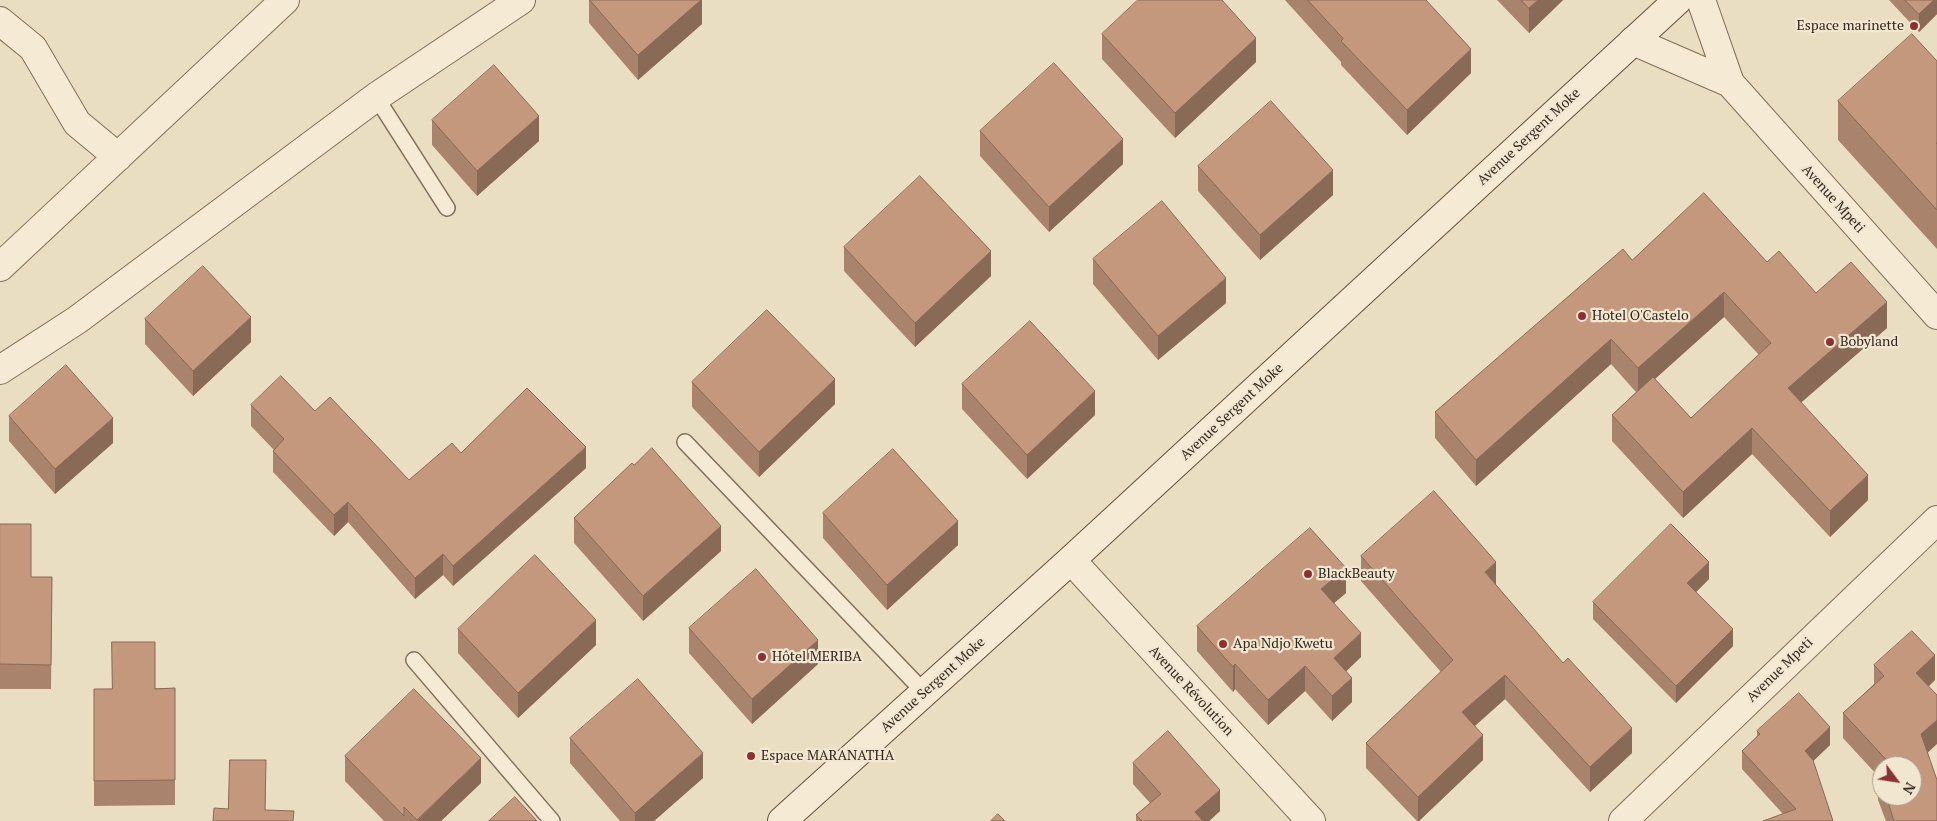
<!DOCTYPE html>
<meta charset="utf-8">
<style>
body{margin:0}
#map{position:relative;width:1937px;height:821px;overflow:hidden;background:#e9ddc2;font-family:"PT Serif",serif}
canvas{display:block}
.north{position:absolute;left:1872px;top:756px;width:50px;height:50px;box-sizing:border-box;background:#f1e7d1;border:1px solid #a59a89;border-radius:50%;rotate:121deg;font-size:14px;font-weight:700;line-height:20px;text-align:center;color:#33271e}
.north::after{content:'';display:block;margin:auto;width:18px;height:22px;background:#8b3134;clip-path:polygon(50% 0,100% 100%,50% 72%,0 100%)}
</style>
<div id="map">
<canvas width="1937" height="821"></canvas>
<div class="north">N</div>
</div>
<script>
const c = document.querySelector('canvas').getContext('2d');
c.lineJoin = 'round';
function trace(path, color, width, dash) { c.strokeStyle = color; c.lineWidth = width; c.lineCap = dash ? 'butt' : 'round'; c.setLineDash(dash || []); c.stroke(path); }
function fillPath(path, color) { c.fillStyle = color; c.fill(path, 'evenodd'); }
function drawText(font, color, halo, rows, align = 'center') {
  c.font = font + ' "PT Serif",serif'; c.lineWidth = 4.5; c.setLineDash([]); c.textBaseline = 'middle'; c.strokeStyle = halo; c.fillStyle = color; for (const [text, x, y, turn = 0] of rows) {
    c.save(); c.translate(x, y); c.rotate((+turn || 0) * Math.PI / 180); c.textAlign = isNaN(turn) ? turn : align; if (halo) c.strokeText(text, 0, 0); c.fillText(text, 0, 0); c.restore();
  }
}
const service = new Path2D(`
 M376,97L447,208
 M685,442L925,693
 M414,660L552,821`);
const minor = new Path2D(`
 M1701,0L1730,83L1937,315
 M0,21L33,48L77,123L118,157
 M1633,41L1730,83
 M0,267L285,0
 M0,370L77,320L376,97L521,0
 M1071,560L1311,821
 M1623,821L1937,520`);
const secondary = new Path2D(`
 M782,821L1071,560L1678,0`);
const wall = new Path2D(`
 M589,0H702V24L638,80L589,23Z
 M1285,0H1426L1471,73L1407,135L1341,65V62Z
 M1497,0H1563L1529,33Z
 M1889,0H1937V14L1919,32Z
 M1102,34L1256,62L1175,138L1102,59Z
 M1937,61V249L1838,140V101Z
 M432,120L539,141L477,196L432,145Z
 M980,131L1123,164L1049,232L980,156Z
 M1198,166L1333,195L1260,260L1198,191Z
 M844,247L991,276L915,347L844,271Z
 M1093,259L1226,303L1158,360L1093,284Z
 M1632,260L1767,262L1816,293L1887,328L1801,402L1868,500L1830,537L1752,454L1683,518L1612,441V415L1636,392L1611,364L1476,486L1435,438V412ZM1724,317L1759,355L1691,418L1655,379Z
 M145,319L251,342L193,396L145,344Z
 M692,382L835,404L759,477L692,407Z
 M962,384L1095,415L1027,479L962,409Z
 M251,405L315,411L409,480L461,453L586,468L453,586L443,575L415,599L348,522L334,536L273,472V451L274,450L251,426Z
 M9,416L113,443L55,494L9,441Z
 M823,513L958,545L887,610L823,538Z
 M574,518L721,551L643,621L574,543Z
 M0,524L31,577H52L51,689H0Z
 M1361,556L1496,585L1632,753L1590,792L1505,699L1475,726L1483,760L1419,821H1417L1366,768V743L1441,672L1361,581Z
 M1709,579L1696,592L1733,646L1676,703L1593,619V602Z
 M1346,593L1334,603L1361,657L1346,671L1352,702L1332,721L1305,691L1268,725L1235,689L1233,692L1197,651V626Z
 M689,628L818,664L752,724L689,653Z
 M458,629L596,645L518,718L458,653Z
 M1874,665L1935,680L1929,686L1928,753L1937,821H1886L1878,800V776L1843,738V713L1874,684ZM1882,766H1912V796H1882Z
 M175,688V805L94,806V689Z
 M1757,731L1830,745L1813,761L1833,821L1783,814L1742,769V751L1757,736Z
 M570,738L703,778L654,821H620L570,763Z
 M345,756L481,783L441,821H384L345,781Z
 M1133,763L1220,811L1209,821H1136V815L1150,803L1133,784Z`);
const shadedWall = new Path2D(`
 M701,0H702V24L638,80V55Z
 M1538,0H1563L1529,33V8Z
 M1934,0H1937V14L1919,32V14Z
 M1256,38V62L1175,138V113Z
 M1471,49V73L1407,135V110Z
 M539,116V141L477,196V171Z
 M1123,139V164L1049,232V207Z
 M1333,170V195L1260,260V235Z
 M991,251V276L915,347V323Z
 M1226,278V303L1158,360V336Z
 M1724,292V317L1638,394V368Z
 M1887,302V328L1788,414V388Z
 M251,317V342L193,396V371Z
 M1611,339V364L1476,486V460Z
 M835,379V404L759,477V452Z
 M1095,391V415L1027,479V455Z
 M113,418V443L55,494V469Z
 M1752,428V454L1683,518V492Z
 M586,447V468L453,586V566Z
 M1868,475V500L1830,537V511Z
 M348,502V522L334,536V515Z
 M958,521V545L887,610V585Z
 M721,526V551L643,621V596Z
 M443,554V575L415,599V578Z
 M1496,562V587L1485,572Z
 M1709,562V579L1687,601V583Z
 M1346,568V593L1321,614V589Z
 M596,620V645L518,718V693Z
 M1733,629V646L1676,703V686Z
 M1361,633V657L1334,683V658Z
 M818,640V664L752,724V699Z
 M1935,655V680L1916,698V673Z
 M1235,664V689L1233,692V667Z
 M1305,666V691L1268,725V700Z
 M1505,675V699L1462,737V712Z
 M1352,678V702L1332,721V696Z
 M1937,720V744L1921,759V734Z
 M1830,727V745L1805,769V751Z
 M1632,728V753L1590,792V767Z
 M1483,735V760L1419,821H1418V797Z
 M703,753V778L654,821H635V813Z
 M481,758V783L441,821H417Z
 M266,760V785L265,821Z
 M1220,790V811L1209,821H1195V812Z`);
const building = new Path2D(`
 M590,0H701L638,55Z
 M1138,0H1222L1256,38L1175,113L1102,34Z
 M1308,0H1426L1471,49L1407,110L1341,41L1343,39Z
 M1521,0H1538L1529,8Z
 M1905,0H1934L1919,14Z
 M1912,34L1937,61V143H1936L1937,144V210L1838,101Z
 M1054,63L1123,139L1049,207L980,131Z
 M494,65L539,116L477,171L432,120Z
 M1271,101L1333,170L1260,235L1198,166Z
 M920,176L991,251L915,323L844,247Z
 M1704,193L1767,262L1779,251L1816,293L1851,262L1887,302L1788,388L1868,475L1830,511L1752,428L1683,492L1612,415L1653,377L1691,418L1771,343L1724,292L1638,368L1611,339L1476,460L1435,412L1623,249L1632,260Z
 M1162,201L1226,278L1158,336L1093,259Z
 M203,266L251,317L193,371L145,319Z
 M767,310L835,379L759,452L692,382Z
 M1030,321L1095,391L1027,455L962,384Z
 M66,365L113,418L55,469L9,416Z
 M281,376L315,411L330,397L409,480L452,443L461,453L527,388L586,447L453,566L443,554L415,578L348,502L334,515L273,451L284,439L251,405Z
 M652,448L721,526L643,596L574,518L632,463L634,465Z
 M893,449L958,521L887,585L823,513Z
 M1434,491L1496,562L1485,572L1563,663L1568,658L1632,728L1590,767L1505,675L1462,712L1483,735L1418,797L1366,743L1453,660L1361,556Z
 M0,524H31V577H52L51,665L0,664Z
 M1671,524L1709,562L1687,583L1733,629L1676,686L1593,602Z
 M1310,528L1346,568L1321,589L1361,633L1334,658L1352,678L1332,696L1305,666L1268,700L1235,664L1233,667L1197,626Z
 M535,555L596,620L518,693L458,629Z
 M756,569L818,640L752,699L689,628Z
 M1912,631L1935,655L1916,673L1937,695V720L1921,734L1937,780V821H1894L1886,796H1912V766H1892L1843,713L1884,676L1874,665Z
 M112,642H155V689L175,688V780L94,781V689H112Z
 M638,679L703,753L635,813L570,738Z
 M414,689L481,758L417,820L404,807V816L345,756Z
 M1799,693L1830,727L1805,751L1813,760L1833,821H1763L1796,809L1742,751L1760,734L1757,731Z
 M1168,731L1220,790L1195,812L1203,821H1142L1136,815L1161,794L1133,763Z
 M230,760H266L265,810L294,811L293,821H213L214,808L228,809Z
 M1882,774V786L1878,775Z
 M515,797L537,821H489Z
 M998,814L1005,821H991Z`);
const markers = [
 [1914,26,5,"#8b3134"],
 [1582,316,5,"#8b3134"],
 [1830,342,5,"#8b3134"],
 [1308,574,5,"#8b3134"],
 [1223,644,5,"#8b3134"],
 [762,657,5,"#8b3134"],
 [751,756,5,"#8b3134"]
];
const poiNames = [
 ["Espace marinette",1904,26,"right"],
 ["Hotel O'Castelo",1592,316],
 ["Bobyland",1840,342],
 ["BlackBeauty",1318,574],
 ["Apa Ndjo Kwetu",1233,644],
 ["Hôtel MERIBA",772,657],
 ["Espace MARANATHA",761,756]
];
const streetNames = [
 ["Avenue Sergent Moke",1529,137,-43],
 ["Avenue Mpeti",1833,199,48],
 ["Avenue Sergent Moke",1232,412,-43],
 ["Avenue Mpeti",1780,670,-44],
 ["Avenue Sergent Moke",933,685,-42],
 ["Avenue Révolution",1191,691,47]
];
trace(service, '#816f5b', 18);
trace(minor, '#816f5b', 30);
trace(secondary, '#63503e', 30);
trace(service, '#f5ebd5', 15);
trace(minor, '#f5ebd5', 28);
trace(secondary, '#f5ebd5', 28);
fillPath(wall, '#a9836b');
fillPath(shadedWall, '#896a57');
fillPath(building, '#c4987c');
trace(building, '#896a57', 1);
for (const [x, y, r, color] of markers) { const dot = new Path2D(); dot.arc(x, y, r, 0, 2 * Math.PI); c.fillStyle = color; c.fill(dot); trace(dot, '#f1e7d1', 2); }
drawText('14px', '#33271e', '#f1e7d1', poiNames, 'left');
drawText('14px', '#33271e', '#f1e7d1', streetNames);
</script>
